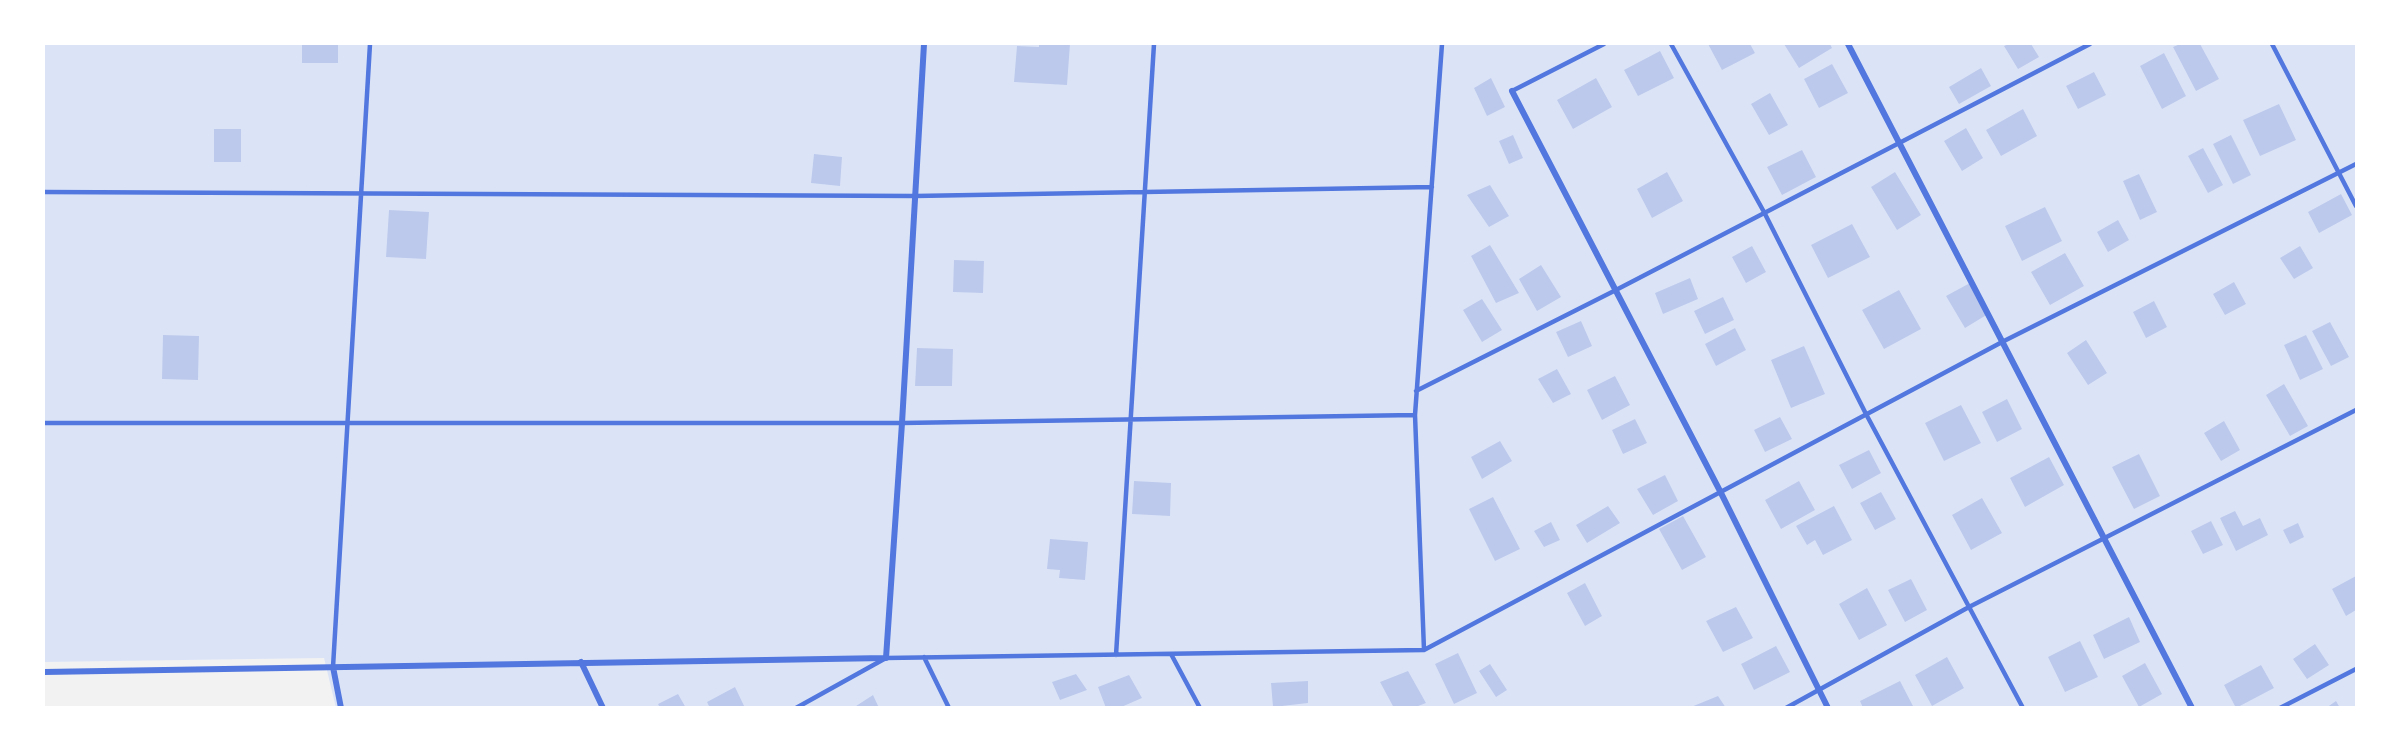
<!DOCTYPE html>
<style>
body{margin:0}
#map{position:relative;width:2400px;height:751px;overflow:hidden;background:#f2f2f2;font-family:Roboto,sans-serif}
canvas{display:block}
.frame{position:absolute;inset:0;border:45px solid #fff;pointer-events:none}
</style>
<div id="map">
<canvas width="2400" height="751"></canvas>
<div class="frame"></div>
</div>
<script>
const c = document.querySelector('canvas').getContext('2d');
c.lineJoin = 'round';
function fillPath(path, color) { c.fillStyle = color; c.fill(path, 'evenodd'); }
function trace(path, color, width, dash) { c.strokeStyle = color; c.lineWidth = width; c.lineCap = dash ? 'butt' : 'round'; c.setLineDash(dash || []); c.stroke(path); }
const green = new Path2D(`
 M44,44H2356V707L336,708L324,658L44,662Z`);
const building = new Path2D(`
 M302,44H338V63H302Z
 M1039,44H1070L1067,85L1014,82L1017,46L1039,47Z
 M1708,44H1750L1755,53L1722,70Z
 M1784,44H1830L1832,48L1799,68Z
 M2009,44H2031L2039,57L2018,69L2004,46Z
 M2180,44H2200L2219,79L2196,91L2173,47Z
 M1660,51L1674,78L1638,96L1624,70Z
 M2164,53L2186,96L2162,109L2140,66Z
 M1832,64L1848,93L1819,108L1804,79Z
 M1981,68L1991,86L1959,104L1949,87Z
 M2094,72L2106,95L2078,109L2066,86Z
 M1491,78L1505,107L1487,116L1474,88Z
 M1596,78L1612,107L1573,129L1557,100Z
 M1770,93L1788,125L1769,135L1751,104Z
 M2279,104L2296,140L2260,156L2243,120Z
 M2023,109L2037,136L2001,156L1986,130Z
 M1966,128L1983,158L1962,171L1944,141Z
 M214,129H241V162H214Z
 M1513,135L1523,158L1509,164L1499,141Z
 M2231,135L2251,175L2233,184L2213,144Z
 M2203,148L2223,185L2208,193L2188,156Z
 M1802,150L1816,177L1782,195L1767,167Z
 M814,154L842,157L840,186L811,183Z
 M1667,172L1683,201L1652,218L1637,189Z
 M1895,172L1921,215L1897,230L1871,187Z
 M2139,174L2157,212L2140,220L2123,181Z
 M1490,185L1509,216L1489,227L1467,195Z
 M2341,194L2352,215L2319,233L2308,212Z
 M2045,207L2062,241L2022,261L2005,226Z
 M389,210L429,212L426,259L386,257Z
 M2118,220L2129,240L2108,252L2097,232Z
 M1852,224L1870,257L1828,278L1811,245Z
 M1490,245L1519,293L1496,303L1471,256Z
 M1752,246L1766,272L1746,283L1732,257Z
 M2300,246L2313,268L2294,279L2280,258Z
 M2065,253L2084,286L2050,305L2031,272Z
 M954,260L984,261L983,293L953,292Z
 M1541,265L1561,297L1537,311L1519,279Z
 M1690,278L1698,299L1663,314L1655,293Z
 M2234,282L2246,304L2225,315L2213,294Z
 M1970,283L1988,314L1965,328L1946,296Z
 M1899,290L1921,329L1884,349L1862,310Z
 M1723,297L1734,320L1705,334L1694,311Z
 M1482,299L1502,330L1482,342L1463,310Z
 M2154,301L2167,327L2146,338L2133,312Z
 M1581,321L1592,346L1568,357L1556,332Z
 M2330,322L2349,357L2331,366L2312,331Z
 M1735,328L1746,350L1716,366L1705,344Z
 M163,335L199,336L198,380L162,379Z
 M2306,335L2323,369L2300,380L2284,345Z
 M2086,340L2107,373L2088,385L2067,353Z
 M1804,346L1825,394L1791,408L1771,360Z
 M917,348L953,349L952,386H915Z
 M1557,369L1571,394L1553,403L1538,379Z
 M1615,376L1630,405L1602,420L1587,390Z
 M2284,384L2308,426L2290,436L2266,395Z
 M2007,399L2022,429L1997,442L1982,412Z
 M1961,405L1981,443L1944,461L1925,423Z
 M1780,417L1792,439L1765,452L1754,430Z
 M1635,419L1647,443L1623,454L1612,430Z
 M2224,421L2240,450L2221,461L2204,433Z
 M1500,441L1512,461L1482,479L1471,457Z
 M1869,450L1881,473L1852,489L1839,465Z
 M2139,454L2160,496L2134,509L2112,467Z
 M2049,457L2064,485L2025,507L2010,478Z
 M1665,475L1678,501L1653,515L1637,489Z
 M1134,481L1171,483L1170,516L1132,514Z
 M1799,481L1815,510L1781,529L1765,500Z
 M1881,492L1896,519L1875,530L1860,503Z
 M1493,497L1520,549L1495,561L1469,509Z
 M1982,498L2002,533L1971,550L1952,515Z
 M1608,506L1620,523L1587,543L1576,525Z
 M1834,506L1852,540L1823,555L1815,540L1807,545L1796,526Z
 M2235,511L2243,526L2260,518L2268,535L2236,551L2220,518Z
 M1683,516L1706,557L1682,570L1659,529Z
 M2211,521L2223,545L2203,554L2191,531Z
 M1551,522L1560,540L1544,547L1534,531Z
 M2298,523L2304,537L2290,544L2283,530Z
 M1050,539L1088,542L1085,580L1059,578L1060,570L1047,569Z
 M2356,576V610L2346,616L2332,589Z
 M1911,579L1927,610L1905,622L1888,590Z
 M1585,583L1602,616L1585,626L1567,593Z
 M1867,588L1887,625L1859,640L1839,604Z
 M1736,607L1753,638L1723,652L1706,621Z
 M2129,617L2140,642L2104,659L2093,635Z
 M2080,641L2098,677L2065,692L2048,657Z
 M2315,644L2329,665L2307,679L2293,659Z
 M1776,646L1790,672L1754,690L1741,664Z
 M1458,653L1477,693L1454,704L1435,664Z
 M1947,657L1964,688L1932,706L1915,675Z
 M2145,663L2162,694L2139,707L2122,676Z
 M1490,664L1507,690L1496,697L1479,671Z
 M2261,665L2274,688L2236,708L2224,685Z
 M1408,671L1426,703L1413,708H1394L1380,682Z
 M1076,674L1087,690L1060,700L1052,682Z
 M1129,675L1142,698L1119,708H1106L1098,687Z
 M1308,681V703L1273,707L1271,683Z
 M1900,681L1914,708H1863L1860,701Z
 M735,687L745,708H710L707,702Z
 M678,694L686,708H660L658,704Z
 M873,695L879,708H853Z
 M1718,696L1726,708H1691V707Z
 M2336,701L2340,708H2326Z`);
const service = new Path2D(`
 M1671,44L1764,212L1866,414L2023,708
 M2272,44L2356,206
 M1512,91L1604,44
 M44,192L915,196L1432,187
 M1416,391L1614,291L2090,44
 M44,423H902L1415,415
 M1424,650L1415,415L1442,44
 M1171,654L1200,708
 M1116,655L1154,44
 M924,657L949,708
 M333,667L370,44
 M796,708L886,658L1424,650L2004,341L2356,164
 M1786,708L1969,607L2356,410
 M2280,708L2356,669`);
const minor = new Path2D(`
 M1848,44L2192,708
 M1512,91L1720,491L1828,708
 M581,662L603,708
 M333,667L341,708
 M44,672L886,658L902,423L924,44`);
fillPath(green, '#dbe4f7');
fillPath(building, '#bdc9ec');
trace(service, '#5277de', 4.5);
trace(minor, '#5277de', 6);
</script>
